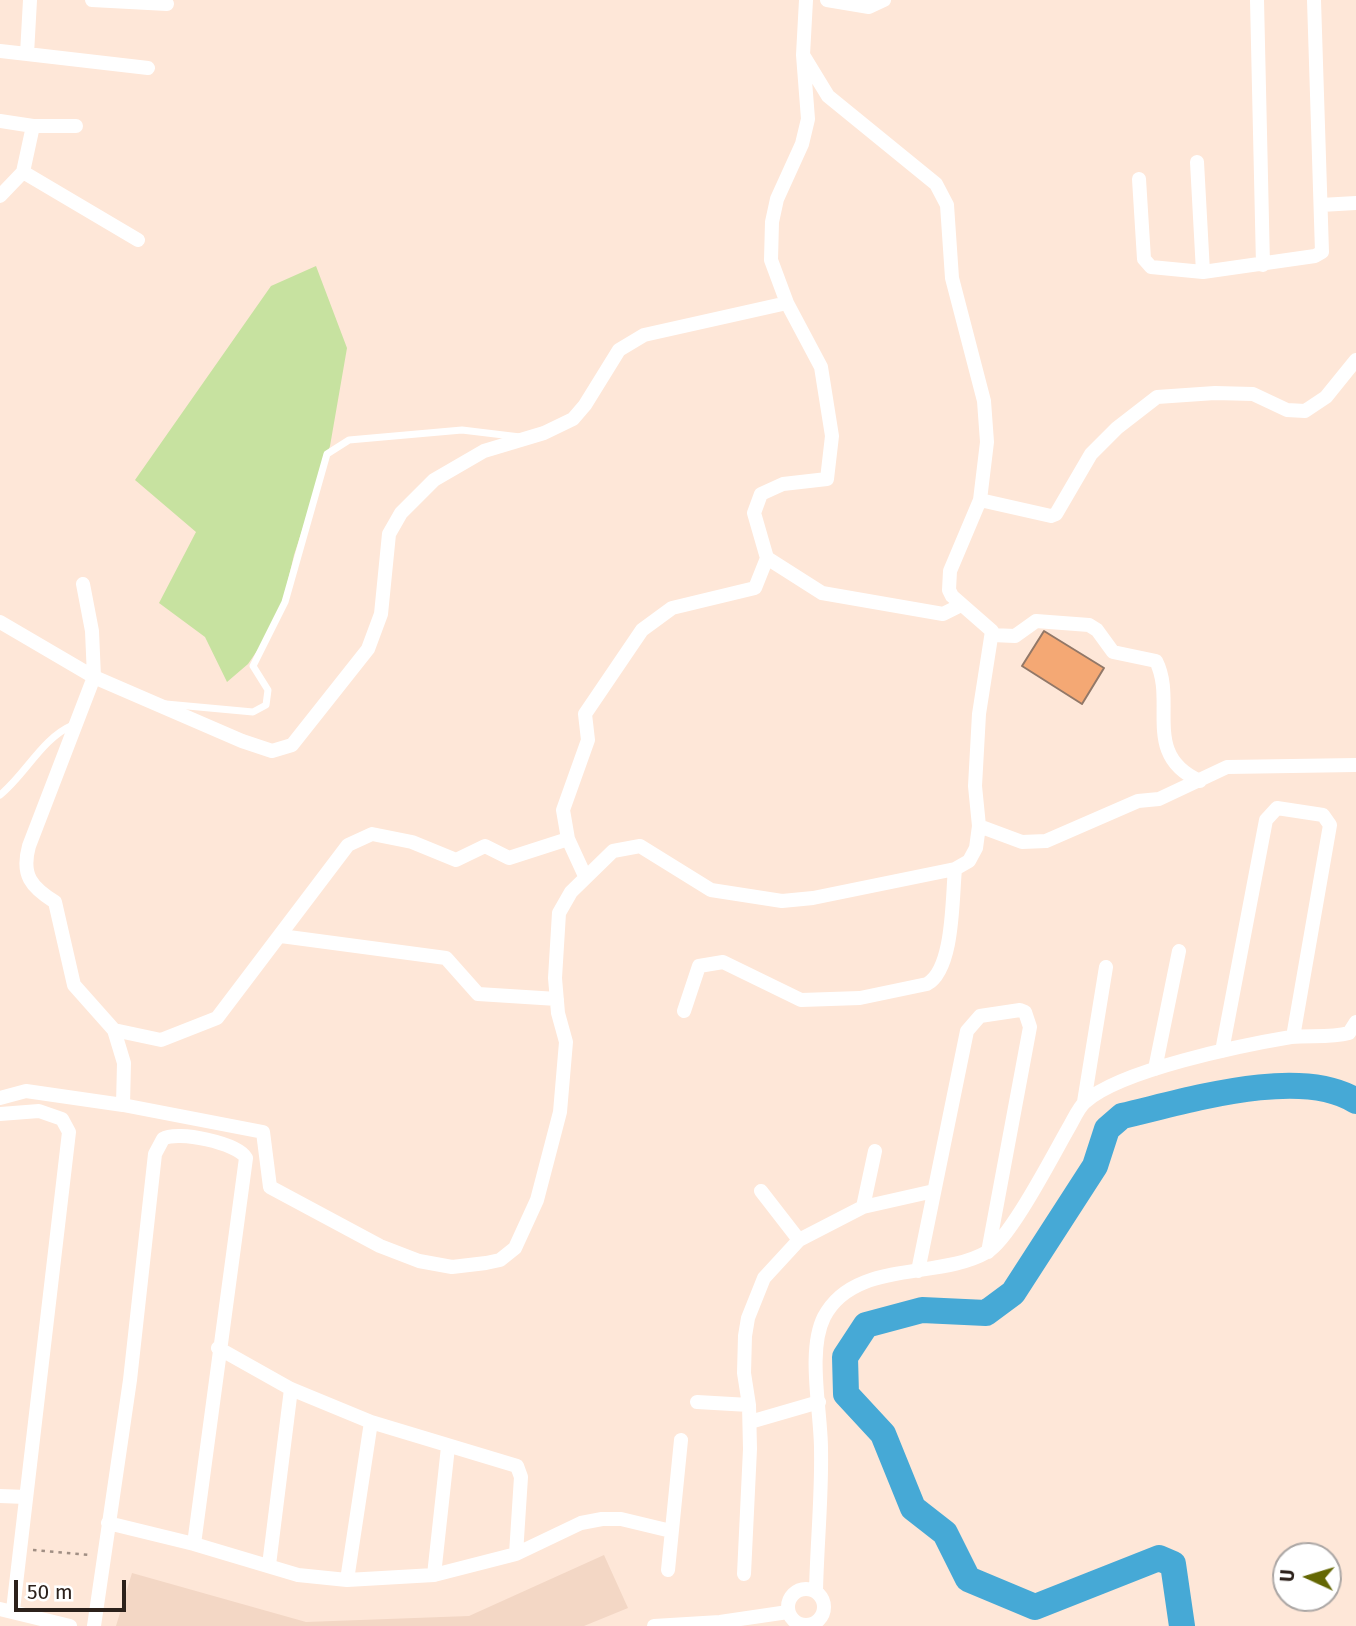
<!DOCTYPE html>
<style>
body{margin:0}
#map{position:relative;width:1356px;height:1626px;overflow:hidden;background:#fee7d8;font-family:"Fira Sans",sans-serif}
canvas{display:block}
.north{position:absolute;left:1272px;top:1542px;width:70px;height:70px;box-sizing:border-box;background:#fff;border:2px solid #aba6a4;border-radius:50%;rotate:274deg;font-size:19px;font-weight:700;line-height:28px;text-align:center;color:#2c211b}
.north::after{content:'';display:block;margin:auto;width:24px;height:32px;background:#646703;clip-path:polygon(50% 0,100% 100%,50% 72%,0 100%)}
.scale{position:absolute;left:14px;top:1580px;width:112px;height:32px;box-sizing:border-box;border:4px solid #2c211b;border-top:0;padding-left:9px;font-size:21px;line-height:24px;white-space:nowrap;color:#2c211b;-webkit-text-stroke:5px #fff;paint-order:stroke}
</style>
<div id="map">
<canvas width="1356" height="1626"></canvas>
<div class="north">U</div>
<div class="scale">50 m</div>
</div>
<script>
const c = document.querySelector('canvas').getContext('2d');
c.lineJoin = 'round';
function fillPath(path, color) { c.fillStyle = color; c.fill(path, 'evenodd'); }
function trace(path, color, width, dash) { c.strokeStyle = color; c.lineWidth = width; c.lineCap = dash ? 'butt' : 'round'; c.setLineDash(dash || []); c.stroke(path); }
const built = new Path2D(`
 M604,1555L628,1608L584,1626H116L132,1573L306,1622L469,1616Z`);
const green = new Path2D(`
 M316,266L347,348L330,446L294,555L279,619L248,664L227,682L205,637L159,603L196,532L135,480L271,286Z`);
const river = new Path2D(`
 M1182,1626L1173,1564L1159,1558L1035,1607L968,1579L945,1533L913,1508L883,1434L846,1394L845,1357L866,1325L922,1310L986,1313L1013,1293L1095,1166L1107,1129L1122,1116C1184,1102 1299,1065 1356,1101`);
const building = new Path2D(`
 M1044,631L1104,668L1082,704L1022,666Z`);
const path = new Path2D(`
 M33,1550L89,1555`);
const lane = new Path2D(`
 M166,704L253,712L266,705L268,690L253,666L285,602L327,454L349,440L462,430L520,437
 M0,795C26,774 42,738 73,725`);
const street = new Path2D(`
 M92,0L167,4
 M827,0L869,7L884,0
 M1257,0L1263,265
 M0,51L27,54L30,0
 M27,54L148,68
 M0,121L33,126H76
 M1197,162L1203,272
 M23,172L138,240
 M1139,179L1144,259L1151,267L1203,272L1315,256L1322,252L1314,0
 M0,196L23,172L33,126
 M1321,205L1356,203
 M980,500L1051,516L1056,514L1091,454L1117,428L1157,397L1215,393L1253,394L1287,410L1305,411L1326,397L1356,360
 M767,558L822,593L943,614L961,605
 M83,584L92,631L94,677L29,846C21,875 31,887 55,902L74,985L114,1030L124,1063L123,1105
 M0,622L94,677L242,741L272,751L292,745L368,649L381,614L389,534L401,513L434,480L484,451L544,433L573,419L585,405L619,350L644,335L787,303
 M992,635L1015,636L1036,621L1089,625L1097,630L1113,652L1156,661C1177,702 1141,755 1200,781
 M979,826L1022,842L1046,841L1138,801L1159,799L1227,767L1356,765
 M585,876L568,839L563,810L588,740L585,714L642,630L672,608L755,588L767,558L754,513L761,494L783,484L827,479L832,436L821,367L787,303L771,260L772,222L777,199L802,144L808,119L803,55L806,0
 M281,936L446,958L478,994L557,999
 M684,1011L699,966L723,962L801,1000L860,998L927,984C954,969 952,898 955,869
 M114,1030L161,1040L217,1018L348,845L372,834L412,842L456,860L485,846L509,858L568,839
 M1222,1051L1266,820L1277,808L1323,815L1330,825L1293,1037
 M1155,1069L1179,951
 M0,1098L26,1091L123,1105L263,1132L270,1187L380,1246L419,1261L452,1267L486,1263L500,1260L515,1248L537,1200L560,1112L566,1042L558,1013L555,978L559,913L571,892L613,851L640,846L711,890L782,901L813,898L955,869L969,861L976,848L979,826L975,786L979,714L992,631L952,596L949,590L950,571L980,500L987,442L984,401L952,278L947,205L936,184L828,96L803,55
 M1084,1102L1106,967
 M0,1114L39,1111L62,1119L69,1132L13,1610
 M761,1191L799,1240
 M863,1207L875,1151
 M918,1271L967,1031L980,1016L1020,1010L1025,1012L1030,1027L988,1252
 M218,1348L291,1389L371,1422L517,1466L521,1477L516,1554
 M697,1402L749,1405
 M750,1422L819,1402
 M0,1496L26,1497
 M108,1523L194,1544L298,1575L347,1580L434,1575L516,1554L581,1523L602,1519H621L671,1531
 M269,1565L291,1389
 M668,1570L681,1440
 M744,1574L750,1449L749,1405L744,1373L745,1336L748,1318L764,1278L799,1240L863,1207L934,1191
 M434,1575L448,1447
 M347,1580L371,1422
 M788 1607a18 18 0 1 1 36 0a18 18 0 1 1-36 0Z
 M816,1591C817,1544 822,1496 821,1449C821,1411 807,1351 824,1317C854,1259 939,1280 987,1252C1010,1239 1053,1155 1068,1129C1073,1121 1078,1108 1085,1102C1120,1070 1243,1045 1291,1037C1310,1035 1330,1038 1349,1033L1356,1022
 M0,1609L70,1626
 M94,1626L130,1380L155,1154L163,1139C177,1130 238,1143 246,1158L194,1544
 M654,1626L720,1622L788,1612`);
fillPath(built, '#f3d7c5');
fillPath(green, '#c7e2a0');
trace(river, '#46a9d6', 26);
fillPath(building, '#f4a874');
trace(building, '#927868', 2);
trace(path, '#a18f84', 2.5, [3.5, 5]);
trace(lane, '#fff', 7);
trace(street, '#fff', 14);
</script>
